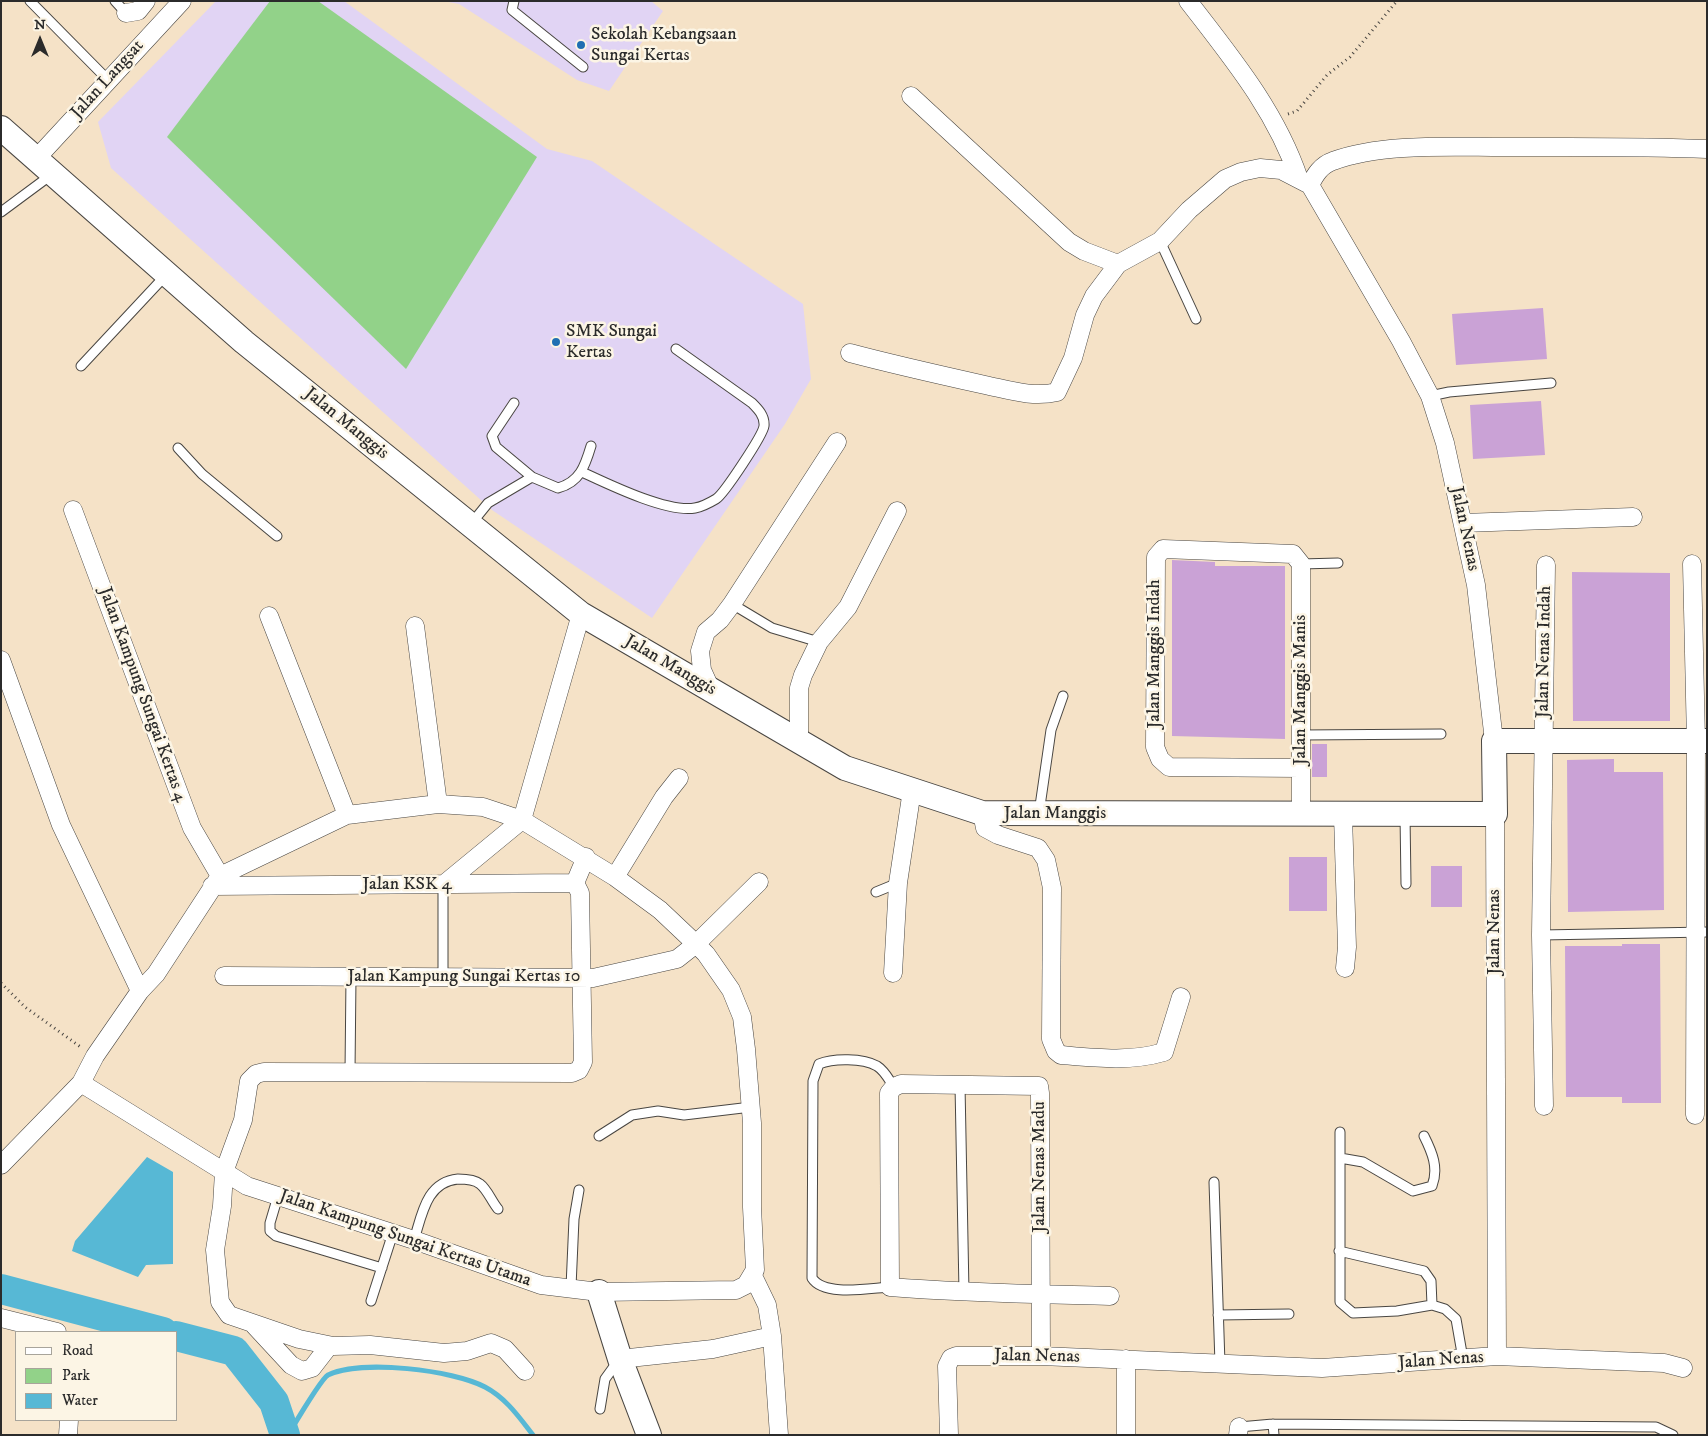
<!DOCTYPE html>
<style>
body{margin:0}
#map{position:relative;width:1708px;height:1436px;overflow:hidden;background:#f5e2c7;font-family:"IM FELL DW Pica",serif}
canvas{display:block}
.frame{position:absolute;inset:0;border:2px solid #2b2b2b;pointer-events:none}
.legend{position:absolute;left:15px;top:1331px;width:162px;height:90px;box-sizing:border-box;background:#fcf5e5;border:1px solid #a8a49b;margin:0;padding:6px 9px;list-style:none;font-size:15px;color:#2b2b2b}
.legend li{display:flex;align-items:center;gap:10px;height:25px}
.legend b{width:25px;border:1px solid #a8a49b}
.north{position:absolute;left:15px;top:15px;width:50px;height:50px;-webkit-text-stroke:4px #fcf5e5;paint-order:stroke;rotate:0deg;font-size:14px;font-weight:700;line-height:20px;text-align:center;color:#2b2b2b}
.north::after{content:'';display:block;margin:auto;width:18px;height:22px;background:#2b2b2b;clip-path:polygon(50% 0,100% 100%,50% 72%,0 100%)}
</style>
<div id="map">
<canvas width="1708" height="1436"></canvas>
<div class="frame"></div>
<ul class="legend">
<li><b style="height:6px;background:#fff"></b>Road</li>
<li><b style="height:14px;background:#92d289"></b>Park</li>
<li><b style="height:14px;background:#57b8d5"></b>Water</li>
</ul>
<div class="north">N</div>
</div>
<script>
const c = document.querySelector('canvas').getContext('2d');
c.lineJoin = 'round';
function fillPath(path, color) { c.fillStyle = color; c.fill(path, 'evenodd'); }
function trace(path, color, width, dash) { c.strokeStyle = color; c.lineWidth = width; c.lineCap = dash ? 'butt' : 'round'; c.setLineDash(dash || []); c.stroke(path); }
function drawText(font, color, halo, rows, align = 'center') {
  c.font = font + ' "IM FELL DW Pica",serif'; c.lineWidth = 5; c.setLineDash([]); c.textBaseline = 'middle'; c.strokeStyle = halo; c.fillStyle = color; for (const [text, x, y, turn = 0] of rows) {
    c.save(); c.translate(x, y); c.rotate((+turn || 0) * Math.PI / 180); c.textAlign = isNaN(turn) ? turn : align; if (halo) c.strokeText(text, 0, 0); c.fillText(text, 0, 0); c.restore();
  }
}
const built = new Path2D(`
 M216,1H344L547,149L592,161L803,304L811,379L785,424L652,618L492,510L111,168L98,122Z
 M443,1H651L663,11L609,91L577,80L459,4Z`);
const green = new Path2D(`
 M270,1H318L537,157L406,369L167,137Z`);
const water = new Path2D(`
 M147,1157L173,1172V1264L146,1265L138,1277L72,1251L75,1241Z`);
const stream = new Path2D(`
 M288,1435C294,1425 321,1379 328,1375C362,1359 453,1370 485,1387C506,1398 519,1417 533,1435`);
const river = new Path2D(`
 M1,1289L163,1332
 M176,1336L234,1351L274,1402L285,1435`);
const building = new Path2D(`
 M1543,308L1547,359L1456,365L1452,314Z
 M1541,401L1545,455L1473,459L1470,405Z
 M1172,560L1215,562V566H1285V739L1172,736Z
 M1572,572L1670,573V721H1573Z
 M1312,744H1327V777H1312Z
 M1614,759V772H1663L1664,910L1568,912L1567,760Z
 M1289,857H1327V911H1289Z
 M1431,866H1462V907H1431Z
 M1622,944H1660L1661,1103H1622V1097H1566L1565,946H1622Z`);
const path = new Path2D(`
 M1288,114L1297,111L1327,75L1350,57L1397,1
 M1,983L25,1007L82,1048`);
const lane = new Path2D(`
 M30,1L108,80
 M115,1L126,13
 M514,1L512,10L583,67
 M1,212L51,175
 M1160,241L1196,319
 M81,366L166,275
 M1430,396L1449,392L1551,383
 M514,403L492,436L496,447L532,477
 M178,448L202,474L277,536
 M582,472C608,484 667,513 695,508C701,507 711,502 716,499C724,494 763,435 764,426C765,416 758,409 752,403L676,349
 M471,524L488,503L532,477L558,488C580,482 585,466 591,446
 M1301,564L1338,563
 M732,604L772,628L819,642
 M1301,735L1441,734
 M1039,813L1051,730L1063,696
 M1405,815L1406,884
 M443,885V978
 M876,892L898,883
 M1541,935L1707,932
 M350,1072L351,977
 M960,1085L964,1292
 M1340,1132V1302L1353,1313L1397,1311L1432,1305L1445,1309L1456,1319L1463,1359
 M599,1136L632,1115L658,1111L684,1115L751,1107
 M1340,1158L1363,1162L1413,1191L1432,1186C1439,1168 1432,1152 1424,1136
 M1214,1182L1220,1364
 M278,1196L270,1223V1231L276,1236L382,1268
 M414,1240C422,1215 426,1182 458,1179C464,1179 474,1179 480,1184C487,1189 492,1202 498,1209
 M1339,1251L1424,1271L1431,1281L1432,1305
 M571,1287L574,1219L579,1190
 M890,1287C870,1288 824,1297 812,1278L813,1081L819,1064C833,1058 863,1058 877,1066C885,1071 889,1080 894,1087
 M371,1301L393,1233
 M1218,1315L1289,1314
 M600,1409L605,1379L618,1361
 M1239,1427L1273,1424
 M1274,1435L1273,1424L1656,1427L1673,1435`);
const street = new Path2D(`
 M1188,1C1232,58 1276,111 1299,179
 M126,13L138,11L146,1
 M911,96L1069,242L1084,251L1118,264
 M35,160L182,1
 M1310,185C1315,175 1321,165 1333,161C1381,143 1451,147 1502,147C1570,147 1638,146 1707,149
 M850,353C895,365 940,375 985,385C1009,390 1033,398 1057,392L1073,358L1085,315L1094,296L1118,264L1160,241L1189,210L1225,179L1241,172L1260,168L1281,170L1310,185L1401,341L1430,396L1445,443L1476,585L1494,741
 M73,510L192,828L220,876
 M1463,523L1633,517
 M1692,564L1696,741L1695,1115
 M269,616L347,815
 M415,626L438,804
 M1,660L61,825L140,991
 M711,690L702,670L700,651L706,632L720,620L732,604L837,442
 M799,741V688L803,675L819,642L848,607L897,511
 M1301,768L1169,767L1160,759L1155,747L1156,557L1163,549L1293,554L1301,564V815
 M982,813L985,828L998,835L1038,848L1046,860L1052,888L1051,1039L1056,1051L1061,1055C1096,1058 1130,1062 1164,1052L1181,997
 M1495,814L1497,1356
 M1343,815L1347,947L1345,968
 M522,820L581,614
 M615,877L664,797L679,778
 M443,885L522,820
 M212,886L575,883L586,857
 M893,973L898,883L912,790
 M224,976L593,978L677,959L696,944L759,882
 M1544,1106L1541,935L1546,565
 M1,1165L81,1083L95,1056L140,991L156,974L220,876L347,815L438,804L483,807L522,820L615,877L660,910L696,944L706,954L731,990L742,1017L746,1049L752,1123V1207L755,1270L746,1285L736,1290L599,1292L541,1285L414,1240L247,1186L81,1083
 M753,1276L767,1305L772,1336L779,1435
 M1,1318L57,1332
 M253,1324L291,1365L302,1371L312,1368L329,1346
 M1041,1356L1040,1093L1039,1086L901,1084L894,1087L889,1093L890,1287C964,1293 1037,1294 1110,1296
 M620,1359L713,1349L772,1336
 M1126,1359V1435
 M525,1371L505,1349L491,1343L467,1351L444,1353L370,1345L333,1346L299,1339L229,1315L220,1302L215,1250L222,1206L224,1172L243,1120L249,1081L256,1074L264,1072L572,1073L579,1070L583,1062L580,893L575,883
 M68,1435L69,1420
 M949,1435L947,1366L951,1358L956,1356H1041L1322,1368L1497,1356L1664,1363L1683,1368
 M1238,1435L1239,1427`);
const secondary = new Path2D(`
 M1,128L244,342L581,614L845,768L982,813L1495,814L1494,741H1707
 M599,1292L620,1359L649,1435`);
const markers = [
 [581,45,5,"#1f6fb2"],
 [556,342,5,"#1f6fb2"]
];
const poiNames = [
 ["Sekolah Kebangsaan",591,35],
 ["Sungai Kertas",591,56],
 ["SMK Sungai",566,332],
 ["Kertas",566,353]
];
const streetNames = [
 ["Jalan Langsat",108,80,-48],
 ["Jalan Manggis",346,424,39],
 ["Jalan Nenas",1464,529,78],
 ["Jalan Nenas Indah",1545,652,-89],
 ["Jalan Manggis Indah",1155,654,-90],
 ["Jalan Manggis",670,666,30],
 ["Jalan Manggis Manis",1301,690,-90],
 ["Jalan Kampung Sungai Kertas 4",142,695,70],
 ["Jalan Manggis",1055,814],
 ["Jalan KSK 4",407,885],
 ["Jalan Nenas",1495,932,-90],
 ["Jalan Kampung Sungai Kertas 10",464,977],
 ["Jalan Nenas Madu",1040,1167,-90],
 ["Jalan Kampung Sungai Kertas Utama",405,1239,19],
 ["Jalan Nenas",1037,1357,1],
 ["Jalan Nenas",1441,1361,-4]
];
fillPath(built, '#e1d4f4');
fillPath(green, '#92d289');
fillPath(water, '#57b8d5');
trace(stream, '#57b8d5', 5);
trace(river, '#57b8d5', 30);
fillPath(building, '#caa2d6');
trace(lane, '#494642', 11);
trace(street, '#494642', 19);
trace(secondary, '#494642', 26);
trace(path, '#494642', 3, [1, 4]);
trace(lane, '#fff', 9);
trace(street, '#fff', 18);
trace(secondary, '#fff', 24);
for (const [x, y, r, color] of markers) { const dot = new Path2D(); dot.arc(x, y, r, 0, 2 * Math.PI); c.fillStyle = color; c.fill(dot); trace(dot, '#fcf5e5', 2); }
drawText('18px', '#2b2b2b', '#fcf5e5', poiNames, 'left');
drawText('18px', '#2b2b2b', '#fcf5e5', streetNames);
</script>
